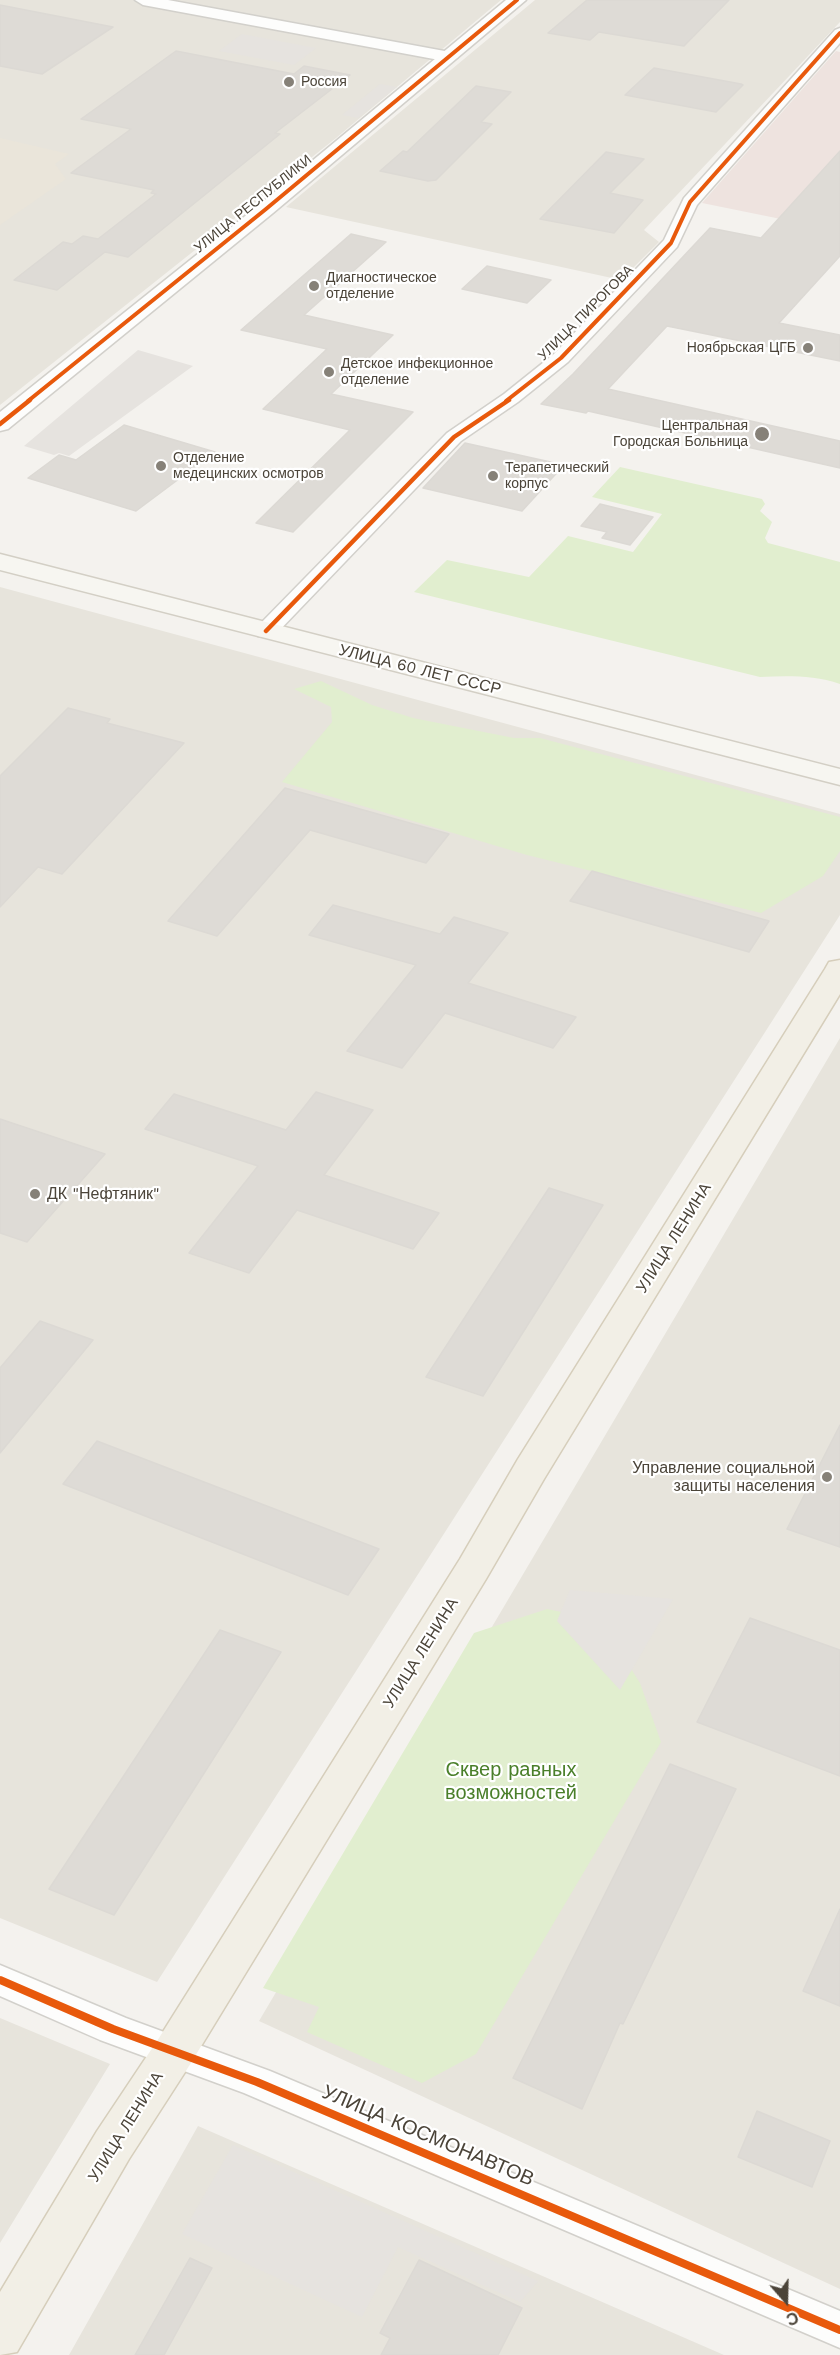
<!DOCTYPE html>
<meta charset="utf-8">
<style>
body{margin:0}
#map{position:relative;width:840px;height:2355px;overflow:hidden;background:#f4f2ee;font-family:"Work Sans",sans-serif}
canvas{display:block}
.north{position:absolute;left:756px;top:2271px;width:60px;height:60px;-webkit-text-stroke:4px #fff;paint-order:stroke;rotate:160deg;font-size:16px;font-weight:700;line-height:24px;text-align:center;color:#4b4439}
.north::after{content:'';display:block;margin:auto;width:21px;height:27px;background:#4b4439;clip-path:polygon(50% 0,100% 100%,50% 72%,0 100%)}
</style>
<div id="map">
<canvas width="840" height="2355"></canvas>
<div class="north">С</div>
</div>
<script>
const c = document.querySelector('canvas').getContext('2d');
c.lineJoin = 'round';
function fillPath(path, color) { c.fillStyle = color; c.fill(path, 'evenodd'); }
function trace(path, color, width, dash) { c.strokeStyle = color; c.lineWidth = width; c.lineCap = dash ? 'butt' : 'round'; c.setLineDash(dash || []); c.stroke(path); }
function drawText(font, color, halo, rows, align = 'center') {
  c.font = font + ' "Work Sans",sans-serif'; c.lineWidth = 4.5; c.setLineDash([]); c.textBaseline = 'middle'; c.strokeStyle = halo; c.fillStyle = color; for (const [text, x, y, turn = 0] of rows) {
    c.save(); c.translate(x, y); c.rotate((+turn || 0) * Math.PI / 180); c.textAlign = isNaN(turn) ? turn : align; if (halo) c.strokeText(text, 0, 0); c.fillText(text, 0, 0); c.restore();
  }
}
const residential = new Path2D(`
 M0,0H501L336,138L0,405Z
 M535,0H840V22L644,230L659,242L621,280L286,207Z
 M0,587L840,814V915L157,1982L0,1918Z
 M840,1038V2289L259,2021Z
 M0,2018L110,2064L0,2243Z
 M198,2126L724,2355H69Z`);
const education = new Path2D(`
 M0,138L69,154L55,164L66,179L0,225Z`);
const medical = new Path2D(`
 M836,51L840,52V231L702,203Z`);
const green = new Path2D(`
 M620,467L762,499L765,504L760,511L772,522L765,538L768,543L840,562V684C813,675 788,676 760,677L414,592L447,560L529,577L568,536L633,552L662,514L592,497Z
 M321,681L372,705L413,718L514,738H540L840,817V851L823,876L761,913L527,855L282,782L332,722L331,707L294,689Z
 M547,1609L600,1620L640,1683L661,1742L476,2054L422,2083L307,2032L319,2007L263,1988L474,1633Z`);
const parking = new Path2D(`
 M242,34L316,48L294,65L219,51Z
 M380,84L397,87L358,118L342,115Z
 M138,350L193,366L69,456L59,453L54,455L24,446Z
 M570,1590L673,1599L620,1690L557,1621Z
 M233,2145L538,2281L520,2302L398,2247L362,2317L182,2234Z`);
const building = new Path2D(`
 M587,0H729L684,46L599,32L590,40L548,33Z
 M0,5L113,27L42,74L0,66Z
 M176,51L294,74L304,66L350,75L275,133L280,134L128,257L105,252L57,290L14,280L63,242L72,244L83,236L98,239L156,194L151,193L154,190L71,173L131,129L81,119Z
 M654,68L741,84L743,85L716,112L625,95Z
 M476,86L511,92L481,122L492,124L436,180L428,181L380,171L403,151L407,152Z
 M840,151V256L779,323L840,335V361L667,326L608,389L840,441V468L588,411L586,413L541,404L573,374L710,228L761,238Z
 M606,152L644,159L610,193L643,200L614,233L540,219Z
 M351,234L386,242L304,315L393,335L331,394L413,412L293,532L256,523L350,430L263,409L327,349L241,330Z
 M487,266L551,280L527,303L462,289Z
 M124,425L215,452L136,511L28,478L59,455L76,460Z
 M465,443L564,465L522,511L423,488Z
 M600,504L653,517L630,545L602,538L607,532L581,526Z
 M68,708L110,719L107,723L184,743L62,874L38,867L0,907V776Z
 M285,788L449,834L426,863L310,830L217,936L168,921Z
 M592,871L769,921L749,952L570,901Z
 M333,905L440,934L454,917L508,933L468,983L576,1017L553,1048L445,1013L402,1068L347,1051L416,965L309,935Z
 M316,1092L373,1110L324,1175L439,1213L413,1249L297,1210L249,1273L189,1253L258,1166L145,1129L174,1094L286,1130Z
 M0,1119L105,1154L27,1242L0,1233Z
 M549,1188L603,1205L483,1396L426,1377Z
 M40,1321L93,1340L0,1453V1368Z
 M840,1425V1547L787,1529Z
 M97,1441L379,1549L348,1595L63,1484Z
 M750,1618L840,1650V1776L697,1722Z
 M220,1630L281,1652L114,1915L49,1889Z
 M670,1764L736,1789L623,2024L620,2023L582,2109L513,2078Z
 M840,1909V2006L803,1991Z
 M757,2111L830,2141L812,2187L738,2157Z
 M190,2258L212,2268L164,2355H135Z
 M419,2260L522,2308L498,2355H381L390,2338L380,2333Z`);
const minor = new Path2D(`
 M135,0H168L450,52L458,57L450,62L143,5Z
 M840,28V43L697,205L677,247L568,362L518,402L461,441L274,636L266,637L258,636L255,631L258,626L447,433L504,394L554,354L664,240L684,198L835,30Z
 M0,1965L126,2018L270,2071L840,2311V2348L244,2093L100,2040L0,1996Z`);
const tertiary = new Path2D(`
 M506,0H526L273,213L8,429L0,431V412L259,205Z`);
const secondary = new Path2D(`
 M0,554L840,769V785L0,570Z`);
const primary = new Path2D(`
 M840,960V994L544,1479L486,1579L189,2066L129,2159L17,2352L0,2355V2292L97,2131L159,2038L460,1559L518,1459L825,969L829,962Z`);
const cyclewayFar2 = new Path2D(`
 M28,401L266,209L517,0
 M506,401L561,358L671,243L690,202L840,33`);
const cyclewayFar1 = new Path2D(`
 M0,424L30,400
 M266,631L454,437L509,400`);
const cycleway = new Path2D(`
 M0,1980L113,2029L257,2082L840,2330`);
const markers = [
 [289,82,6,"#868178"],
 [314,286,6,"#868178"],
 [808,348,6,"#868178"],
 [329,372,6,"#868178"],
 [762,434,8,"#868178"],
 [161,466,6,"#868178"],
 [493,476,6,"#868178"],
 [35,1194,6,"#868178"],
 [827,1477,6,"#868178"]
];
const farPoinames = [
 ["Россия",301,82],
 ["Диагностическое",326,278],
 ["отделение",326,294],
 ["Ноябрьская ЦГБ",796,348,"right"],
 ["Детское инфекционное",341,364],
 ["отделение",341,380],
 ["Центральная",748,426,"right"],
 ["Городская Больница",748,442,"right"],
 ["Отделение",173,458],
 ["медецинских осмотров",173,474],
 ["Терапетический",505,468],
 ["корпус",505,484]
];
const farStreetnames = [
 ["УЛИЦА РЕСПУБЛИКИ",253,204,-39],
 ["УЛИЦА ПИРОГОВА",586,313,-45]
];
const streetNames = [
 ["УЛИЦА 60 ЛЕТ СССР",420,670,14],
 ["УЛИЦА ЛЕНИНА",674,1238,-58],
 ["УЛИЦА ЛЕНИНА",421,1653,-58],
 ["УЛИЦА ЛЕНИНА",126,2127,-58]
];
const poiNames = [
 ["ДК \"Нефтяник\"",47,1194],
 ["Управление социальной",815,1468,"right"],
 ["защиты населения",815,1486,"right"]
];
const nearParknames = [
 ["Сквер равных",511,1770],
 ["возможностей",511,1793]
];
const nearStreetnames = [
 ["УЛИЦА КОСМОНАВТОВ",428,2136,23]
];
fillPath(residential, '#e7e4dc');
fillPath(education, '#eae5da');
fillPath(medical, '#eee3df');
fillPath(green, '#e1eecf');
fillPath(parking, '#e6e3df');
fillPath(building, '#dedbd6');
trace(building, '#dcd9d4', 1.5);
trace(minor, '#d2d0cb', 3);
trace(tertiary, '#d2d0cb', 3);
trace(secondary, '#d3cfc5', 3);
trace(primary, '#d6cebb', 3);
fillPath(minor, '#fdfdfc');
fillPath(tertiary, '#fdfdfc');
fillPath(secondary, '#f7f6f1');
fillPath(primary, '#f2efe6');
trace(cyclewayFar2, '#e8590c', 4);
trace(cyclewayFar1, '#e8590c', 4.5);
trace(cycleway, '#e8590c', 8);
for (const [x, y, r, color] of markers) { const dot = new Path2D(); dot.arc(x, y, r, 0, 2 * Math.PI); c.fillStyle = color; c.fill(dot); trace(dot, '#fff', 2); }
drawText('14px', '#4b4439', '#fff', farPoinames, 'left');
drawText('14px', '#4b4439', '#fff', farStreetnames);
drawText('16px', '#4b4439', '#fff', streetNames);
drawText('16px', '#4b4439', '#fff', poiNames, 'left');
drawText('20px', '#4a7f2a', '#fff', nearParknames);
drawText('20px', '#4b4439', '#fff', nearStreetnames);
</script>
